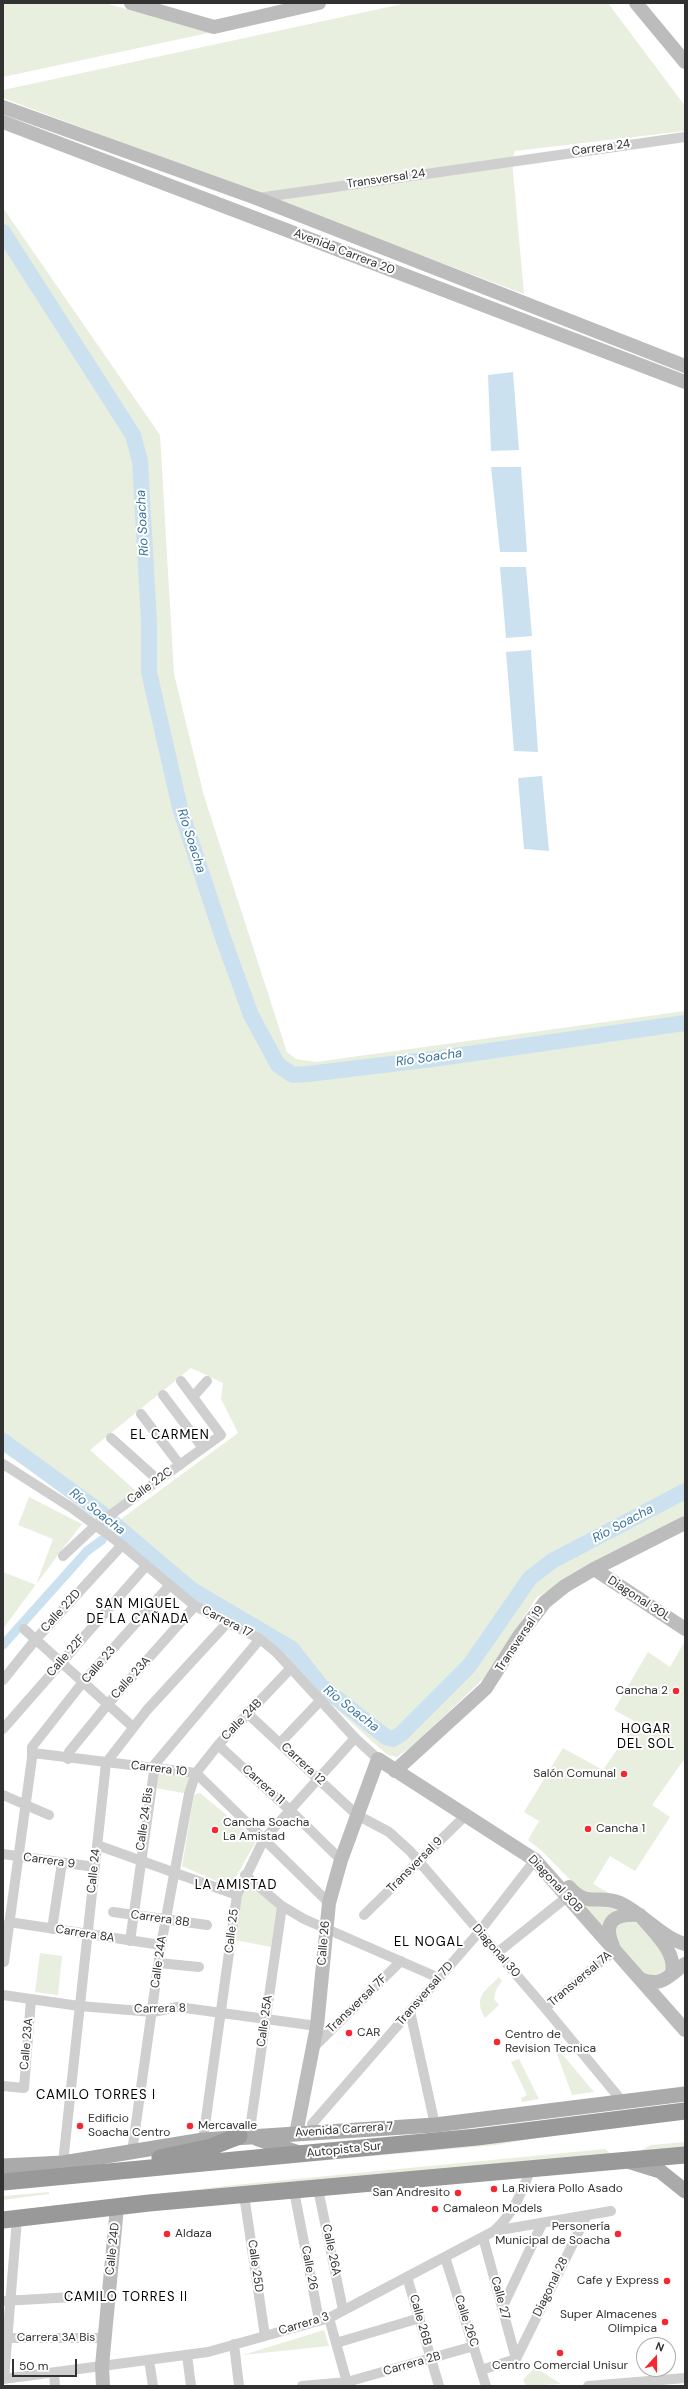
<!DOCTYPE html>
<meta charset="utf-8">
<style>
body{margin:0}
#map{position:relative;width:688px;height:2389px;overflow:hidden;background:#fff;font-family:"DM Sans",sans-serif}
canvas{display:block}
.frame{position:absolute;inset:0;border:4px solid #323232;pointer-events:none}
.north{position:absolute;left:636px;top:2337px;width:40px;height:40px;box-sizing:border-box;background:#fff;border:1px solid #adadad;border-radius:50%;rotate:21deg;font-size:11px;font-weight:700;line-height:16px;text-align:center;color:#323232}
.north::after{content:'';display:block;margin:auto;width:14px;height:18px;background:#f52832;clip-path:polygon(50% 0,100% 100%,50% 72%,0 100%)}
.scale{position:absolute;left:12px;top:2359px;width:65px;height:18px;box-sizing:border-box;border:2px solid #323232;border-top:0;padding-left:5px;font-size:12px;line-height:14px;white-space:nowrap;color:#323232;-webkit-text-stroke:3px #fff;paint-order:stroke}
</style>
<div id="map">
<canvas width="688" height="2389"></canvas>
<div class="frame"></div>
<div class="north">N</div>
<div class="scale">50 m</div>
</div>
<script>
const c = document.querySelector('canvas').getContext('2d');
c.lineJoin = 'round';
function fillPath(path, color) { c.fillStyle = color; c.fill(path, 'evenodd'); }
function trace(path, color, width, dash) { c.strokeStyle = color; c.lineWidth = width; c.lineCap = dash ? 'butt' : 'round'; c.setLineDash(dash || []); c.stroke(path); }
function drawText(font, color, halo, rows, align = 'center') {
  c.font = font + ' "DM Sans",sans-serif'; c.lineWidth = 4; c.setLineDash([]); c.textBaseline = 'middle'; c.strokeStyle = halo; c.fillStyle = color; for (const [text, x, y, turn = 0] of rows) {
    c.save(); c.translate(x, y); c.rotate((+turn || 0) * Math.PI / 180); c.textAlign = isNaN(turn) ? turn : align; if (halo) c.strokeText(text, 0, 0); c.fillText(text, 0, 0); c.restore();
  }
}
const green = new Path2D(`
 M3,3H104L213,32L3,77Z
 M407,3H608L685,106V131L515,151L512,161L524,294L3,98V90Z
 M3,208L160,435L174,674L204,796L287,1052L296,1059L316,1062L685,1011V1515L537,1597L484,1678L415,1744L397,1757L388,1755L376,1745L309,1684L273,1643L192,1596L96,1515L3,1452ZM191,1368L223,1383L221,1399L238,1433L121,1519L107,1511L136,1491L90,1450Z
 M29,1497L82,1524C55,1558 29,1594 3,1629V1572L36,1585L53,1539L18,1525Z
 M685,1641V1758L652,1805L670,1817L635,1871L610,1856L593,1884L609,1893L584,1894L542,1851L528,1840L539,1821L524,1812L563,1748L603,1770L636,1722L614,1710L648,1652L670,1667Z
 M153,1768L196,1773L189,1794L150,1787Z
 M200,1793L257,1840L230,1887L182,1866L194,1795Z
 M246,1881L277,1907L271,1947L235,1940L240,1895Z
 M578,1901L620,1908L612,1913L603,1929Z
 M635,1918L664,1955L668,1971L661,1976L643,1974L615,1942L613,1926Z
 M40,1953L62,1956L58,1995L35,1992Z
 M499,1977L502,1981L496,1990L494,1999L499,2005L485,2018C473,1997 484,1992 499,1977Z
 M553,2043L594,2092L572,2095Z
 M519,2059L539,2099L522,2102L521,2098L527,2095L511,2062Z
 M577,2131L496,2145L185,2173Z
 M685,2142V2150L640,2151L651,2145Z
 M605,2149L615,2157L26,2209L234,2185Z
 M49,2192V2194L3,2200V2196Z
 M324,2330L329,2346L243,2355Z
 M535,2367L561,2384L526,2386L523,2380Z`);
const water = new Path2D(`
 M513,372L519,450L491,451L488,375Z
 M491,467H521L527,552H500Z
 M500,567H526L532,636L506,638Z
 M531,650L538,752L514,751L506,652Z
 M542,776L549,851L524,849L518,778Z`);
const canal = new Path2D(`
 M3,1645L87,1551L102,1540`);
const river = new Path2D(`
 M3,232L133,435L140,461L149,622V672L180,808L223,938L251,1015L278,1065L293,1075L308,1074L433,1059L685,1023
 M3,1441L99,1511L192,1590L292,1649L320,1685L386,1737L393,1739L401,1734L469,1666L530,1578L552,1561L685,1491`);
const street = new Path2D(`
 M258,198L685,137
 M163,1395L203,1448
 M193,1397L207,1381
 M141,1414L180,1465
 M111,1438L158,1480
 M3,1464L72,1508L122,1545L195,1606L260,1639L277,1653L355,1738L378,1759
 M63,1556L95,1526L221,1435L181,1381
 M24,1629L133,1727
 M3,1680L36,1639L122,1545
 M248,1714L357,1815L389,1832L410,1851L545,2008L622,2101
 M3,1729L146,1566
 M280,1743L320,1701
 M218,1745L291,1811L341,1860
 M33,1753L196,1773L329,1903
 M68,1759L69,1752L108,1704L195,1606
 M3,1795L49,1815
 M97,1845L237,1895
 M3,1854L95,1867
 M245,1875L282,1906L304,1919L439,1978
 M113,1912L207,1925
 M364,1915L466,1815
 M9,1922L161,1945
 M52,1929L62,1863
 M130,1941L155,1764L260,1639
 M497,1953L572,1893
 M4,1962L32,1758V1747L83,1682L169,1586
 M159,1963L199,1967
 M3,1995L79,2006L153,2012L178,2007L317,2026
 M545,2008L615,1950
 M410,2011L435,2125
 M314,2047L401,1961
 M3,2086L24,2088L31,2000
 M312,2124L479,1932L535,1860
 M249,2136L282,1906
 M203,2140L237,1895L264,1839L355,1738
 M132,2152L161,1945L189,1794L196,1773L218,1745L290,1669
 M63,2163L106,1763L147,1710L228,1622
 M318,2189L343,2310
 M294,2191L319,2320
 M244,2195L265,2336
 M494,2231C513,2214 521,2194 530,2171
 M483,2237L516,2359
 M445,2257L486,2386
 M407,2277L439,2386
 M3,2301L109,2295
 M502,2308L542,2224
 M329,2318L348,2386
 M8,2338H105
 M336,2343L420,2318
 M234,2344L239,2386
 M187,2355L191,2386
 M516,2359L587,2215
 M149,2360L153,2386
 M481,2370L516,2359
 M54,2373L55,2386
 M3,2379L208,2352L329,2318L494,2231L611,2211
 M4,2379L17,2219
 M302,2386L347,2382L474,2346
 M588,2386L685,2378`);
const secondary = new Path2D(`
 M131,3L214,27L319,3
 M636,3L685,62
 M3,107L256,198L685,366
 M3,122L685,382
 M594,1569L685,1629
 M395,1771L486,1688L519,1636L545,1602L565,1586L594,1569L685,1523
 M569,1887C587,1908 599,1894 620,1903C642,1913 662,1938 685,1944
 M613,1946C602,1921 615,1913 640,1915C652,1931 677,1951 672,1973
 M640,1979C662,1988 668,1976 685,1964
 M296,2134L317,2026L329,1903L341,1860L378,1759L535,1860L685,2030
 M103,2386L102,2366L117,2207`);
const primary = new Path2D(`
 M258,2139L302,2154
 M631,2162L660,2171L685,2191
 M3,2166L63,2163L203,2140L435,2125L685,2094`);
const highway = new Path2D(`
 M160,2158L211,2147L239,2136
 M3,2182L477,2137L685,2111
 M3,2220L149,2203L685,2155`);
const markers = [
 [676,1691,4,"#f52832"],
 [624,1774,4,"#f52832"],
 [588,1829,4,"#f52832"],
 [215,1830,4,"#f52832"],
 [349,2033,4,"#f52832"],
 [497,2042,4,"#f52832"],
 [80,2126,4,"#f52832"],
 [190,2126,4,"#f52832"],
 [494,2189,4,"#f52832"],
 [458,2193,4,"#f52832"],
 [435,2209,4,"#f52832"],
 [167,2234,4,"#f52832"],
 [618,2234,4,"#f52832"],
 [667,2281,4,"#f52832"],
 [665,2322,4,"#f52832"],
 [560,2353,4,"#f52832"]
];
const streetNames = [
 ["Carrera 24",601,148,-8],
 ["Transversal 24",386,179,-8],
 ["Avenida Carrera 20",344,252,21],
 ["Calle 22C",150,1486,-36],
 ["Diagonal 30L",639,1599,33],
 ["Calle 22D",61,1611,-48],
 ["Carrera 17",227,1622,27],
 ["Transversal 19",520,1639,-56],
 ["Calle 22F",66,1656,-49],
 ["Calle 23",99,1665,-49],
 ["Calle 23A",131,1678,-48],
 ["Calle 24B",242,1720,-46],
 ["Carrera 12",303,1764,43],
 ["Carrera 10",159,1769,7],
 ["Carrera 11",263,1785,42],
 ["Calle 24 Bis",145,1819,-82],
 ["Carrera 9",49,1861,8],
 ["Transversal 9",415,1865,-45],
 ["Calle 24",94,1871,-84],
 ["Diagonal 30B",555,1884,47],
 ["Carrera 8B",160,1919,8],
 ["Calle 25",232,1931,-83],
 ["Carrera 8A",85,1934,9],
 ["Calle 26",324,1943,-85],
 ["Diagonal 30",496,1951,49],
 ["Calle 24A",159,1962,-82],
 ["Transversal 7A",580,1979,-40],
 ["Transversal 7D",425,1994,-49],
 ["Transversal 7F",357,2004,-44],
 ["Carrera 8",160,2009,-1],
 ["Calle 25A",265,2021,-82],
 ["Calle 23A",27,2044,-85],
 ["Avenida Carrera 7",344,2130,-4],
 ["Autopista Sur",344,2150,-6],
 ["Calle 24D",113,2249,-84],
 ["Calle 26A",331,2250,78],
 ["Calle 25D",255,2266,82],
 ["Calle 26",309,2268,79],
 ["Diagonal 28",551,2287,-64],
 ["Calle 27",500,2298,75],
 ["Calle 26B",420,2320,74],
 ["Calle 26C",466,2321,72],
 ["Carrera 3",304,2324,-17],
 ["Carrera 3A Bis",56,2338],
 ["Carrera 2B",412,2364,-16]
];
const poiNames = [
 ["Cancha 2",668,1691,"right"],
 ["Salón Comunal",616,1774,"right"],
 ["Cancha Soacha",223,1823],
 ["La Amistad",223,1837],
 ["Cancha 1",596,1829],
 ["CAR",357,2033],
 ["Centro de",505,2035],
 ["Revision Tecnica",505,2049],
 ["Edificio",88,2119],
 ["Soacha Centro",88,2133],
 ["Mercavalle",198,2126],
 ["La Riviera Pollo Asado",502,2189],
 ["San Andresito",450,2193,"right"],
 ["Camaleon Models",443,2209],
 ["Personería",610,2227,"right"],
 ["Municipal de Soacha",610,2241,"right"],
 ["Aldaza",175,2234],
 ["Cafe y Express",659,2281,"right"],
 ["Super Almacenes",657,2315,"right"],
 ["Olimpica",657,2329,"right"],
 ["Centro Comercial Unisur",560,2366,"center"]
];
const waterNames = [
 ["Río Soacha",143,523,-93],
 ["Río Soacha",191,841,72],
 ["Río Soacha",429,1058,-8],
 ["Río Soacha",97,1512,38],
 ["Río Soacha",623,1524,-28],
 ["Río Soacha",351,1709,38]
];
const neighbourhoodNames = [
 ["EL CARMEN",170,1436],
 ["SAN MIGUEL",138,1605],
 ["DE LA CAÑADA",138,1620],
 ["HOGAR",646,1730],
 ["DEL SOL",646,1745],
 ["LA AMISTAD",236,1886],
 ["EL NOGAL",429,1943],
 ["CAMILO TORRES I",96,2096],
 ["CAMILO TORRES II",126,2298]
];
fillPath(green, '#e8efdf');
fillPath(water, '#cbe1f0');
trace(canal, '#cbe1f0', 9);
trace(river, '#cbe1f0', 16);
trace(street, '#cfcfcf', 10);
trace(secondary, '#bcbcbc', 14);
trace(primary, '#aaa', 15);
trace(highway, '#999', 17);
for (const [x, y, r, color] of markers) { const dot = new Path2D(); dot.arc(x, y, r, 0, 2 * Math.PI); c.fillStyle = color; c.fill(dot); trace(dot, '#fff', 1.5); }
drawText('12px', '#323232', '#fff', streetNames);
drawText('12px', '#323232', '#fff', poiNames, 'left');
drawText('italic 13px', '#37739d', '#fff', waterNames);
c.letterSpacing = '1px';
drawText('13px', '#000', '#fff', neighbourhoodNames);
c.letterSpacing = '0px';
</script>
